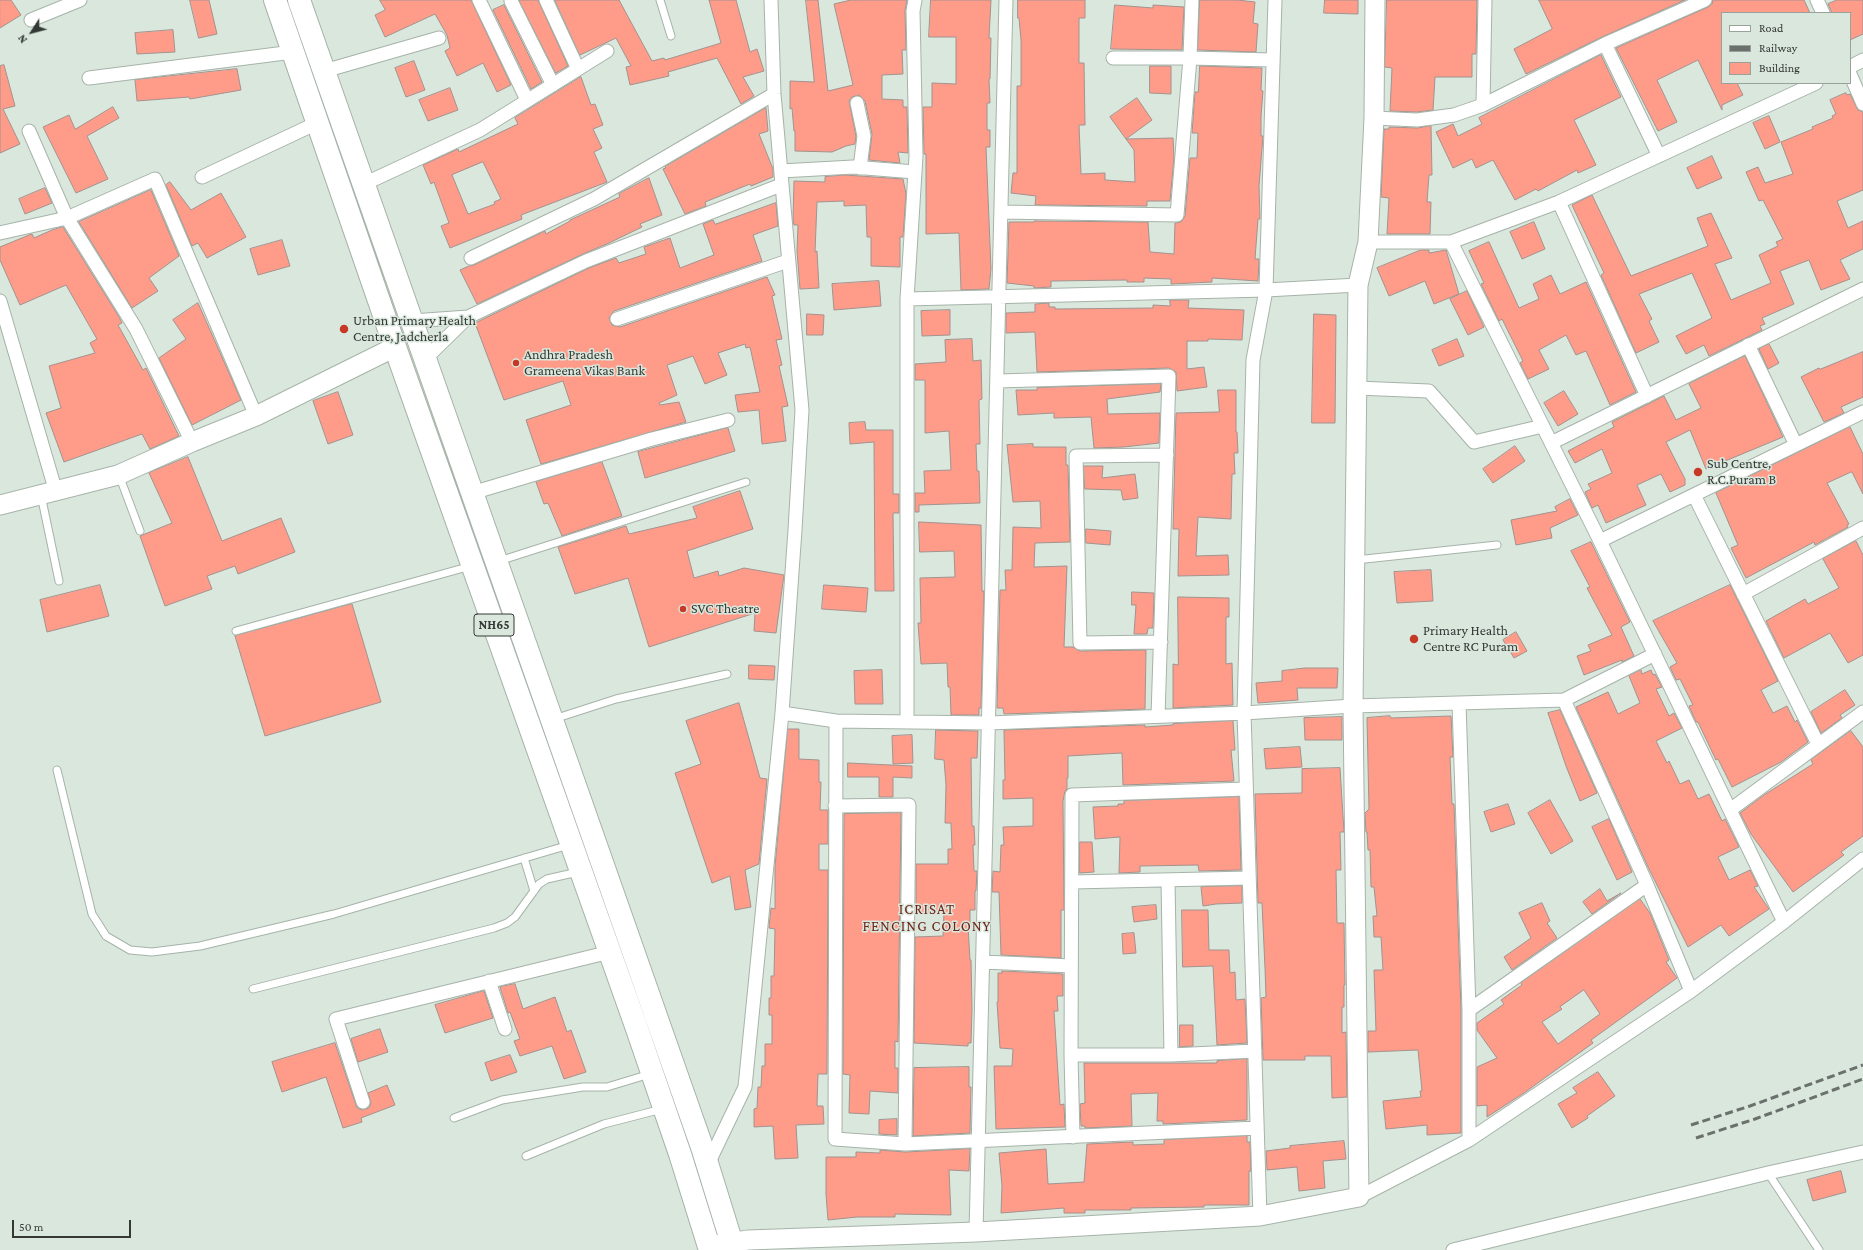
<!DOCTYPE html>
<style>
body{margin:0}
#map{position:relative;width:1863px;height:1250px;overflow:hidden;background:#dae7dd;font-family:"Crimson Pro",serif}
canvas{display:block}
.legend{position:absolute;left:1721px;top:12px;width:130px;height:72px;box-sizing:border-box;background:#dae7dd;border:1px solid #98a19a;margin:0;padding:5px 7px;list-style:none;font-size:12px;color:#343935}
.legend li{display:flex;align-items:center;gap:8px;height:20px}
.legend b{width:20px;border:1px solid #98a19a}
.north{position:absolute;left:12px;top:12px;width:40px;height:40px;-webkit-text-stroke:3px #dae7dd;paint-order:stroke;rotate:234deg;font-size:11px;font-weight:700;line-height:16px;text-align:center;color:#343935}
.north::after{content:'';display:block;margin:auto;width:14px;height:18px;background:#343935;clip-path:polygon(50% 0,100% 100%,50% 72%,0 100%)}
.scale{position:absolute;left:12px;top:1220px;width:119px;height:18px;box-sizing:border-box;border:2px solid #343935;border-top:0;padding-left:5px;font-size:12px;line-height:14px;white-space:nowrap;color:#343935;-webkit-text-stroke:3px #dae7dd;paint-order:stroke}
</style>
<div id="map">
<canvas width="1863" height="1250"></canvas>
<ul class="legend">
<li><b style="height:5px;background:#fff"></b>Road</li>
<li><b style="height:5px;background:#6a716c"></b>Railway</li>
<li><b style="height:11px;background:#ff9b89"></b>Building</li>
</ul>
<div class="north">N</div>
<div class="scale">50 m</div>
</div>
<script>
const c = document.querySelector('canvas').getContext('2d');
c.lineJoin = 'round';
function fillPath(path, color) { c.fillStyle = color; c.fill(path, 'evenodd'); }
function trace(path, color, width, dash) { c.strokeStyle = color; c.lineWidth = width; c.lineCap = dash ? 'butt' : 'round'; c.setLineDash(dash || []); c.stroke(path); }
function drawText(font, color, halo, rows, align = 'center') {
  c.font = font + ' "Crimson Pro",serif'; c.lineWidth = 3; c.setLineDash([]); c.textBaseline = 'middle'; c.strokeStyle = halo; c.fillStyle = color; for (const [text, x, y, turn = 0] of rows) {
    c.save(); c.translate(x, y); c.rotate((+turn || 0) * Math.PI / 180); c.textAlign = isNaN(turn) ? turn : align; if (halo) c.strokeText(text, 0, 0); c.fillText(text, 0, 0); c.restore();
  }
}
const building = new Path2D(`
 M0,0H11L21,15L0,28Z
 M190,0H209L217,34L199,38Z
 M380,0H471L511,85L497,92L483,63L457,76L445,51L450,48L447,35L435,14L385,37L375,15L385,10Z
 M519,0H538L568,66L556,73Z
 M555,0H619L652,61L664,58L665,60L721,43L709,0H736L750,52L757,49L764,71L743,77L754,96L741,104L717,58L668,72L669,76L630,85L626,67L631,66L616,38L580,55Z
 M806,0H818L828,91L853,85L834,4L851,0H907L905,11L906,50H902L903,74L882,75V99L903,100V107H907L908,153L898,152L900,163L869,160L872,134L865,101L859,95L852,97L849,101L856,136L855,144L846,146L832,152L795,151V131H794L792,108L790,109V81L814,82Z
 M931,0H991L989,38H991L990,79H989L990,103H987V130H990V147H986L991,269L989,289L961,290L959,233L926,234V154H924L923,107H932V83L956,84V37H929Z
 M1018,0H1085V18H1079V63H1084L1085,125H1079L1081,174L1105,173V180L1135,182L1134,150L1126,139L1173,138L1174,158L1170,201H1147V206L1035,205L1036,196L1011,193L1013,173H1017V86H1021V40L1019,18H1018Z
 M1200,0H1237L1255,2L1253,23L1258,24L1256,52L1198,50Z
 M1325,0H1358V14L1324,13Z
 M1387,0H1477L1476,54H1472V77H1435L1433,110L1417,112L1390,111L1392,68L1385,67Z
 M1539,0H1685L1602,37L1526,74L1514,49L1552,29Z
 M1713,0H1804L1810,13H1722V83H1737L1743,95L1722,105V110L1698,60L1657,80L1677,122L1658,131L1616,48L1708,7L1712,4Z
 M1837,0H1863V34L1850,40V13H1832L1828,4Z
 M504,5L542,82L531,89L493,10Z
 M1115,5L1153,8V5L1184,7L1182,50L1111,49Z
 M173,30L175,52L137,54L135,33Z
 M1601,55L1621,97L1574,120L1596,165L1578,173L1577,170L1538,191L1536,189L1515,200L1493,160L1476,168L1472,159L1453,168L1436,132L1453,124L1458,136L1482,124L1479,118Z
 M414,61L425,90L406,97L395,68Z
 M4,65L15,106L3,109L20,144L0,153V66Z
 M1150,66H1171V94L1150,93Z
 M1200,66L1262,68L1261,90L1263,91L1261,116V136H1263L1259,186L1260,219H1258L1255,259H1259L1258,281L1212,278V282L1171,284V279L1144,278V282H1127V280L1051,281V287L1034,288V286L1007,283L1009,222H1034V221L1148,222L1150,252L1174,254L1175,223L1181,222L1185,216L1190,158H1197L1198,133H1192L1195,92H1198Z
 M237,69L241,90L190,99L189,97L137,101L135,80Z
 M581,77L591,105L595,104L603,125L593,129L602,148L594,152L607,182L521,215L522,219L450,248L441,226L449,223L434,182L431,184L423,165L458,149L459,152L518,124L515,118ZM483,162L501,199L494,202L495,204L468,214L452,175Z
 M450,88L458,110L428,121L419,100Z
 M1846,93L1847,95L1850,94L1858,110L1863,112V190L1837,201L1848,228L1863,221V249L1840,260L1850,279L1821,290L1809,260L1780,271L1794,304L1762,318L1765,324L1760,326L1762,330L1709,356L1704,345L1686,354L1676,336L1712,318L1692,273L1639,294L1652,319L1649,321L1659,342L1636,353L1601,275L1604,273L1572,205L1592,195L1631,276L1708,246L1697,218L1711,213L1732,258L1715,264L1731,300L1771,283L1759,255L1778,246L1776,242L1783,239L1763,200L1759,201L1746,172L1758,167L1765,183L1793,174L1781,142L1813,129L1812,127L1833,118L1832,116L1836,114L1830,100Z
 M1137,98L1152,120L1126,139L1110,117Z
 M113,107L119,118L87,136L108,179L76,193L43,127L69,115L75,129Z
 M766,108L768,131L759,134L773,169V177L751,186L750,184L705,202L706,206L685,214L663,169L666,168L665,167Z
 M1769,116L1780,142L1765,149L1753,123Z
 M1431,126L1432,175H1429L1427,202H1431L1430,234H1387L1389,198L1381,197L1384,129H1389V127L1417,128Z
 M1712,156L1722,178L1697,189L1687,168Z
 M845,175L903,179L906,194L903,237H900V267L871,266V237H867L866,205L844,206V201L817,202L815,252L817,251L819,288L800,289L797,251L798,225H794L793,219L794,181L825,182V177Z
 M649,178L662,215L640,224L642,227L609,243L583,254L477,304L460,270L469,266L474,265L545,231L546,234L570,221V220L620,197L619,194Z
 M170,182L191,210L221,193L246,237L207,258L198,243L192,246L166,185Z
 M45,188L52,203L25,214L19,199Z
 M151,190L179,256L149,278L158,291L132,308L79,222Z
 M776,203L778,226L753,235L762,261L614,311L609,318L612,325L620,327L767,277L775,295L772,296L782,339L776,340L782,365L779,366L788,406L782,407L786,441L762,444L759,410L738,412L735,395L760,392L750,347L746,348L745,344L718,353L727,375L705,384L693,356L667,365L677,395L659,403L660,405L679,402L686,422L541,464L526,420L571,405L563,381L504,400L475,323L589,268L616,258L619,263L646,254L644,247L670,238L680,268L714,255L703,224L713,220L715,224Z
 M1534,222L1545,249L1522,259L1510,232Z
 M63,227L119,317L122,323L118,325L143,370L146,368L179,436L150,449L142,434L64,462L46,413L61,408L49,366L95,353L90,343L97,339L66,285L20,305L0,260V247L29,235L32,234L34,238L52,230Z
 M282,240L290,266L258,275L250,249Z
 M1489,242L1519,308L1539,299L1533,284L1551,275L1560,294L1586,282L1636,392L1610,405L1586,351L1576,355L1566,335L1539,350L1549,369L1528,379L1520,363L1523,361L1502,319L1499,321L1481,284L1484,283L1469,251Z
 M1421,250H1429V253L1446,250L1459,294L1434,304L1425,281L1389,296L1377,268Z
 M879,281L881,306L834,310L832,284Z
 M1467,291L1484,327L1468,335L1450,299Z
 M1170,300H1189L1188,308L1244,310L1242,340L1208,339V341H1187V369L1204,367L1207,387L1177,391L1176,372L1169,368L1037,372L1035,332L1006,333V313L1035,312V304L1049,303V307H1055V309L1153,308V305L1170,306Z
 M198,303L241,400L192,425L159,358L186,339L173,320Z
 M950,310V335L922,336L921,311Z
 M807,314L824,315L823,335H807Z
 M1314,314L1336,315L1335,423H1312Z
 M972,339L973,361L981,360L982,399L979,400L980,444H976L977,471H979L980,503L919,505V512H915V493H925L924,471L951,470L949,431L925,433V380H915V364L946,362L945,340Z
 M1457,339L1464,356L1439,366L1432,350Z
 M1769,344L1779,363L1768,369L1759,349Z
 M1863,352V397L1841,407L1844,413L1824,422L1801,377L1819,368L1820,369Z
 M1745,356L1783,437L1706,469L1690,430L1666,442L1685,479V485L1670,492L1661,474L1637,485L1646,505L1606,523L1598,505L1592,508L1585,492L1591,489L1588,484L1612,473L1602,449L1575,463L1568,451L1614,427L1612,422L1664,396L1676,420L1701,408L1689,384Z
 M1161,384L1160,392L1107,399L1108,414L1160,413L1159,443L1124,447L1094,448L1091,417L1054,418V413L1018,415L1016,390H1037V388Z
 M1218,390H1236V432H1237L1238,453H1234L1235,474H1232L1231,519L1198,517L1196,556L1228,555L1229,575L1178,576L1179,529H1173L1176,413L1219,412Z
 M1564,391L1578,414L1558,426L1544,403Z
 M338,392L353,435L328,444L313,401Z
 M865,422L866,430H893V494H899V513H893L894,591H875L874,442L850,444L849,423Z
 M1850,427L1863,454V494L1852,472H1851L1827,483L1849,524L1847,525L1848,527L1815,545L1814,542L1746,578L1731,548L1738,545L1716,493Z
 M728,428L735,451L645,478L638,452Z
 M1033,444V447H1066V465H1068L1070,542L1035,543L1034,567L1067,566L1064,647H1073L1080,651L1146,650L1145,709L1004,714L1003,708H997L1000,590H1006L1005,570H1012L1013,527L1041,528L1040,501L1013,502L1007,445Z
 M1515,446L1525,461L1493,483L1483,469Z
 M188,457L222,541L281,518L295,552L238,574L235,566L207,576L212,589L165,606L140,536L172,523L149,473Z
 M602,462L622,516L562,536L548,503L544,504L536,482Z
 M1084,466H1103L1102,478L1135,474L1138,498L1123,500L1121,490L1085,489Z
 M740,491L753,529L687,551L694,578L718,571L719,576L744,568L784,575L776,633L754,631L755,613L649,647L628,578L575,594L558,547L626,526L629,534L697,518L693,507Z
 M1570,499L1578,515L1550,528L1552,538L1516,545L1511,520L1557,511L1555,507Z
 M919,522L981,525L982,591H984L981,708H979V715H951L950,687H948L947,663L921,664L918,623H921L920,578L955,577L954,551L920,552Z
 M1086,529L1111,531L1110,545L1086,543Z
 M1856,541L1863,555V655L1848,663L1830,633L1784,658L1766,621L1805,599L1808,604L1839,588L1823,559Z
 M1591,542L1630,622L1621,627L1634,656L1622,662V660L1584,675L1577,656L1591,651L1588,645L1612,635L1587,588L1590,587L1571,551Z
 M1431,570L1433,601L1397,603L1394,572Z
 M100,585L109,616L47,632L40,600Z
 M824,585L868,588L866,612L822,609Z
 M1730,585L1778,681L1761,690L1773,713L1787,706L1795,722L1797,720L1808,742L1781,762L1732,787L1718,759L1716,760L1698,722H1696L1689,706L1693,705L1680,679L1676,680L1670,667L1677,663L1653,621Z
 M1132,592L1154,593L1153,628H1148L1147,634H1134L1136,605H1132Z
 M1178,597L1229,598V617H1226V664L1232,663L1233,705L1173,708V664L1178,665Z
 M352,604L381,702L265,736L235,636Z
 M1516,632L1527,651L1514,658L1503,640Z
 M749,665L775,666L774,680L749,679Z
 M1305,668H1338L1337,688H1297L1298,700L1258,703L1256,683L1282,681V671Z
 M882,670L883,704H855L854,671Z
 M1641,670L1642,674L1651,670L1653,675L1655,674L1662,687L1656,689L1669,716L1674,713L1682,728L1656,741L1667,763L1669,761L1680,784L1689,780L1698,799L1709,794L1722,821L1725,819L1739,847L1718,857L1729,880L1750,870L1758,886L1754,887L1769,909L1729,936L1721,925L1688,947L1648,867L1576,707L1608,692L1618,714L1640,703L1629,676Z
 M1845,690L1855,705L1840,715L1842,718L1821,733L1811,712Z
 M739,703L760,778L767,779L759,864L745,870L751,907L735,910L730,876L712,883L675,773L701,764L686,721Z
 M1560,710L1597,793L1580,801L1566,766L1548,713Z
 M1390,716L1391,718L1451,716L1453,757H1450L1452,804H1454L1461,1010V1133L1427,1135V1125L1386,1129L1383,1101L1421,1097L1420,1091H1422L1418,1050L1368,1052V1031H1376L1374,970H1383L1381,937H1374L1373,916H1377L1374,887H1371L1370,850H1368L1367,832H1366L1365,813L1369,809L1367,718Z
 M1342,717V740H1305L1304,718Z
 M1233,721L1235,750H1231L1234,781L1123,785L1122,753L1068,756V778H1067V789L1065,791L1063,801L1064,910H1061V958L1001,955L999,892H992L993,871L1000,872L1001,845H1004L1003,827L1033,826V798L1003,799V780H1005L1004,730L1145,725V727L1173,725V724Z
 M788,729H799V759L819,760V782H821L820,810H828V844H819V870H828L827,1074H818L817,1106H823L824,1124L796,1125L798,1158L775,1159L773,1126L754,1127V1109L757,1108L758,1087H761L762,1066H765V1044H772V1015H769V998H771V976H774L775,929L769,928L771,908L775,909V867Z
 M936,730L978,731L977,758H971L972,826H974L975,845H973L974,871H977L976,891H975V910H970V925H968L970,960H971L972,1008L971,1043H968V1046L914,1043L915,937L943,936L944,912L916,913V864H948V849H952L951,823H945L946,785L944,760L935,759Z
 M1851,731L1863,747V836L1841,852L1844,855L1793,892L1751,834L1740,813L1764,795L1813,764L1811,760Z
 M912,735L913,763L893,764L892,736Z
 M1300,747L1302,767L1266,769L1264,749Z
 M848,763L912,766V778L893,777V797H879V777H848Z
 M1340,768L1344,832H1340L1341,870H1336L1337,923H1344L1345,985H1344V1007H1342V1033L1346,1032L1347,1097L1332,1098L1331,1056H1305V1060H1263L1261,998L1266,997L1265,968L1262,903H1258L1255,794L1302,793V769Z
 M1239,797L1241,870L1199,871L1198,865L1140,866V872L1119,873L1120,837L1095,839L1093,807L1118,806V804H1124V801Z
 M1550,800L1573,841L1551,854L1528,813Z
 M1508,804L1515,824L1491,832L1484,812Z
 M901,813L898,1042L895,1041V1068H898V1093L870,1091L869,1114L849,1113L850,1075L843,1074L844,814Z
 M1609,819L1632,872L1617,880L1592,827Z
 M1080,842H1092L1094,872L1080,873Z
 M1242,886V903L1216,904L1203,906L1201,887Z
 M1600,889L1607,901L1621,893L1592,914L1583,902Z
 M1640,899L1650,913L1669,960L1666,962L1677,978L1591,1040L1593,1043L1524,1093L1487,1117V1105L1477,1106V1067L1497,1058L1477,1030V1023L1504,1004L1501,1000L1522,985L1521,983ZM1584,990L1600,1014L1558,1044L1542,1022L1562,1009L1560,1007Z
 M1542,903L1550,921L1547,923L1557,938L1512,970L1504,957L1531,938L1519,913Z
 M1156,905L1157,919L1134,922L1132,907Z
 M1182,910H1208L1209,950H1229L1230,973L1235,972L1236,1000L1245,999L1247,1043L1217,1045L1213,966L1183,967Z
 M1134,933L1136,953L1123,954L1122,934Z
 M1002,971L1063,974V996H1057L1058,1011H1054L1060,1105L1064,1104L1065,1127L996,1129L994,1066H1012L1013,1049L1000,1048L997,1002H998V973H1002Z
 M515,984L523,1009L555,997L567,1032L571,1030L586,1072L564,1079L552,1046L520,1056L514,1041L520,1039L510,1012L508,1013L500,987Z
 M484,991L493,1018L445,1033L435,1005Z
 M1180,1025H1193V1046L1180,1047Z
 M380,1029L388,1052L358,1062L351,1039Z
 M335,1043L357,1108L362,1110L369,1108L371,1103L368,1093L387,1085L395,1105L361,1118L362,1122L343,1128L326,1077L282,1092L272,1062Z
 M510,1055L517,1072L491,1081L485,1063Z
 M1247,1059V1120L1163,1124V1121H1157L1158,1093L1131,1094L1132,1126L1085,1128V1126H1081L1080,1104L1085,1103L1084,1063H1217V1061Z
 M969,1067V1087H971L970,1133L913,1136L914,1068Z
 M1598,1072L1615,1096L1587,1116L1588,1118L1572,1128L1558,1104L1577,1093L1573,1088Z
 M897,1119V1135L879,1134V1120Z
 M1247,1136V1142H1250L1251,1171H1249V1205H1204V1207L1131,1208V1210H1085V1213H1064V1208L1001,1213L1002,1186L999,1153L1046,1149L1048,1184L1084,1182L1087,1144L1133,1142V1145L1164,1144V1140Z
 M1344,1141L1346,1159L1323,1161L1325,1188L1299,1191L1297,1167L1267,1170L1266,1151L1290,1148V1146Z
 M970,1149L969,1171L949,1170L951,1215L895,1214V1217H857L828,1220L826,1194V1157H856V1152L880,1153V1150L905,1152Z
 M1841,1171L1846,1192L1813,1201L1807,1180Z`);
const lane = new Path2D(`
 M660,0L671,36
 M119,475L140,531
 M41,495L59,581
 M1355,558L1365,559L1497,545
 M499,561L746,482
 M236,631L471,566
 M554,719L616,699L727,674
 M57,770L92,914L106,936L130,950L152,952L200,946L334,914L569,845
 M524,858L534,891
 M253,989L494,928L507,923L515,917L539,884L547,879L578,872
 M454,1118L502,1100L583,1087H607L650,1074
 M526,1156L604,1124L662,1109
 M1768,1173L1819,1250`);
const street = new Path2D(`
 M479,0L527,100
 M546,0L578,69
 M1817,0L1823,13
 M511,1L553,85
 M31,20L80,0
 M1605,44L1659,156
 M1113,58H1190L1272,60
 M1850,67L1863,60
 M324,71L439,38
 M1850,74L1863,104
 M89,78L293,52
 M857,103L864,136L860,168
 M1483,105L1485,0
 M1374,118L1417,120L1454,115L1483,105L1605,44L1705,0
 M29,131L67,218L136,329L192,442
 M781,171L853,167L915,172
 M202,177L317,123
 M364,184L480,130L607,51
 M1559,202L1647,396
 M1002,212L1177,215L1190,58L1192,0
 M0,233L67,218L155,179L256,416
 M1368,242H1451L1559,202L1816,83
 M1451,242L1600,541L1784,922
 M471,258L594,199L774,94
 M907,299L1266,290L1358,285
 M0,301L56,492
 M617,319L788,261
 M412,321L468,317
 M1748,345L1796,445
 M425,359L468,317L586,261L781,185
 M998,381L1169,376L1158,716
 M1357,388L1429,391L1474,442L1543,426
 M1551,443L1863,289
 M472,493L652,439L728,420
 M1694,495L1818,744
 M1600,541L1863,412
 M1743,594L1863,528
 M1161,642L1080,643L1076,456L1167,455
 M1564,700L1655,654
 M1459,703L1469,1010V1140
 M782,713L836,721L989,723L1244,713L1353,706L1564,700L1647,885L1691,991
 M836,721L835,1139L905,1144L1257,1128
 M907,721V299L916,156L913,11L915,0
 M835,806L909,805L905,1144
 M1730,810L1863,712
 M1168,880L1171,1055
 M1072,882L1249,878
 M983,962L1071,966
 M489,981L505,1029
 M1469,1010L1647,885
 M1071,1055H1171L1255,1051
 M363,1102L336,1019L610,952
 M1073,1137L1071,1055L1072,795L1246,789
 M708,1164L745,1087L782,713L795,530L802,410L774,94L771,0
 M1359,1197L1469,1140L1691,991L1784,922L1863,859
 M1260,1216L1244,713L1253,360L1266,290L1275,0
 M976,1232L1006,0
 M1453,1250L1768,1173L1863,1152`);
const secondary = new Path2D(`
 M0,505L118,475L192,442L256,416L395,347
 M717,1245L748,1240L976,1232L1260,1216L1359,1197L1353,706L1358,285L1368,242L1374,118L1375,0`);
const highway = new Path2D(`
 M275,0L395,347L636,1026L680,1154L710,1250
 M299,0L702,1147L734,1250`);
const rail = new Path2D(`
 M1691,1125L1750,1106L1863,1065
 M1696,1138L1755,1119L1863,1079`);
const markers = [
 [344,329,5,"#c53926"],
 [516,363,4,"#c53926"],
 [1698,472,5,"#c53926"],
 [683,609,4,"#c53926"],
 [1414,639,5,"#c53926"]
];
const shields = [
 [494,625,40]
];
const shieldNames = [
 ["NH65",494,625]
];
const poiNames = [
 ["Urban Primary Health",353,321],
 ["Centre, Jadcherla",353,337],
 ["Andhra Pradesh",524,355],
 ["Grameena Vikas Bank",524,371],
 ["Sub Centre,",1707,464],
 ["R.C.Puram B",1707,480],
 ["SVC Theatre",691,609],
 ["Primary Health",1423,631],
 ["Centre RC Puram",1423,647]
];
const neighbourhoodNames = [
 ["ICRISAT",927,909],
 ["FENCING COLONY",927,926]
];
fillPath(building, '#ff9b89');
trace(building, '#a2928e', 1);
trace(lane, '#a6b3a9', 9);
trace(street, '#a6b3a9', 15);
trace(secondary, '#a6b3a9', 21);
trace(highway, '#a6b3a9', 24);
trace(lane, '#fff', 7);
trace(street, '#fff', 13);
trace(secondary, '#fff', 19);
trace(highway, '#fff', 22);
trace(rail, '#6a716c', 3, [8, 4]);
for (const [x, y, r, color] of markers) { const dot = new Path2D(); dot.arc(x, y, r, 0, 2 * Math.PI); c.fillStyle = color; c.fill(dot); trace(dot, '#dae7dd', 1.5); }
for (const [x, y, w] of shields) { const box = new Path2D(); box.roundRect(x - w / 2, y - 11, w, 22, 3); c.fillStyle = '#dae7dd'; c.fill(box); trace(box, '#343935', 1); }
drawText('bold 13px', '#343935', null, shieldNames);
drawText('14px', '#343935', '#dae7dd', poiNames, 'left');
c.letterSpacing = '1px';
drawText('15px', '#6c281d', '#dae7dd', neighbourhoodNames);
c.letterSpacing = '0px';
</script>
